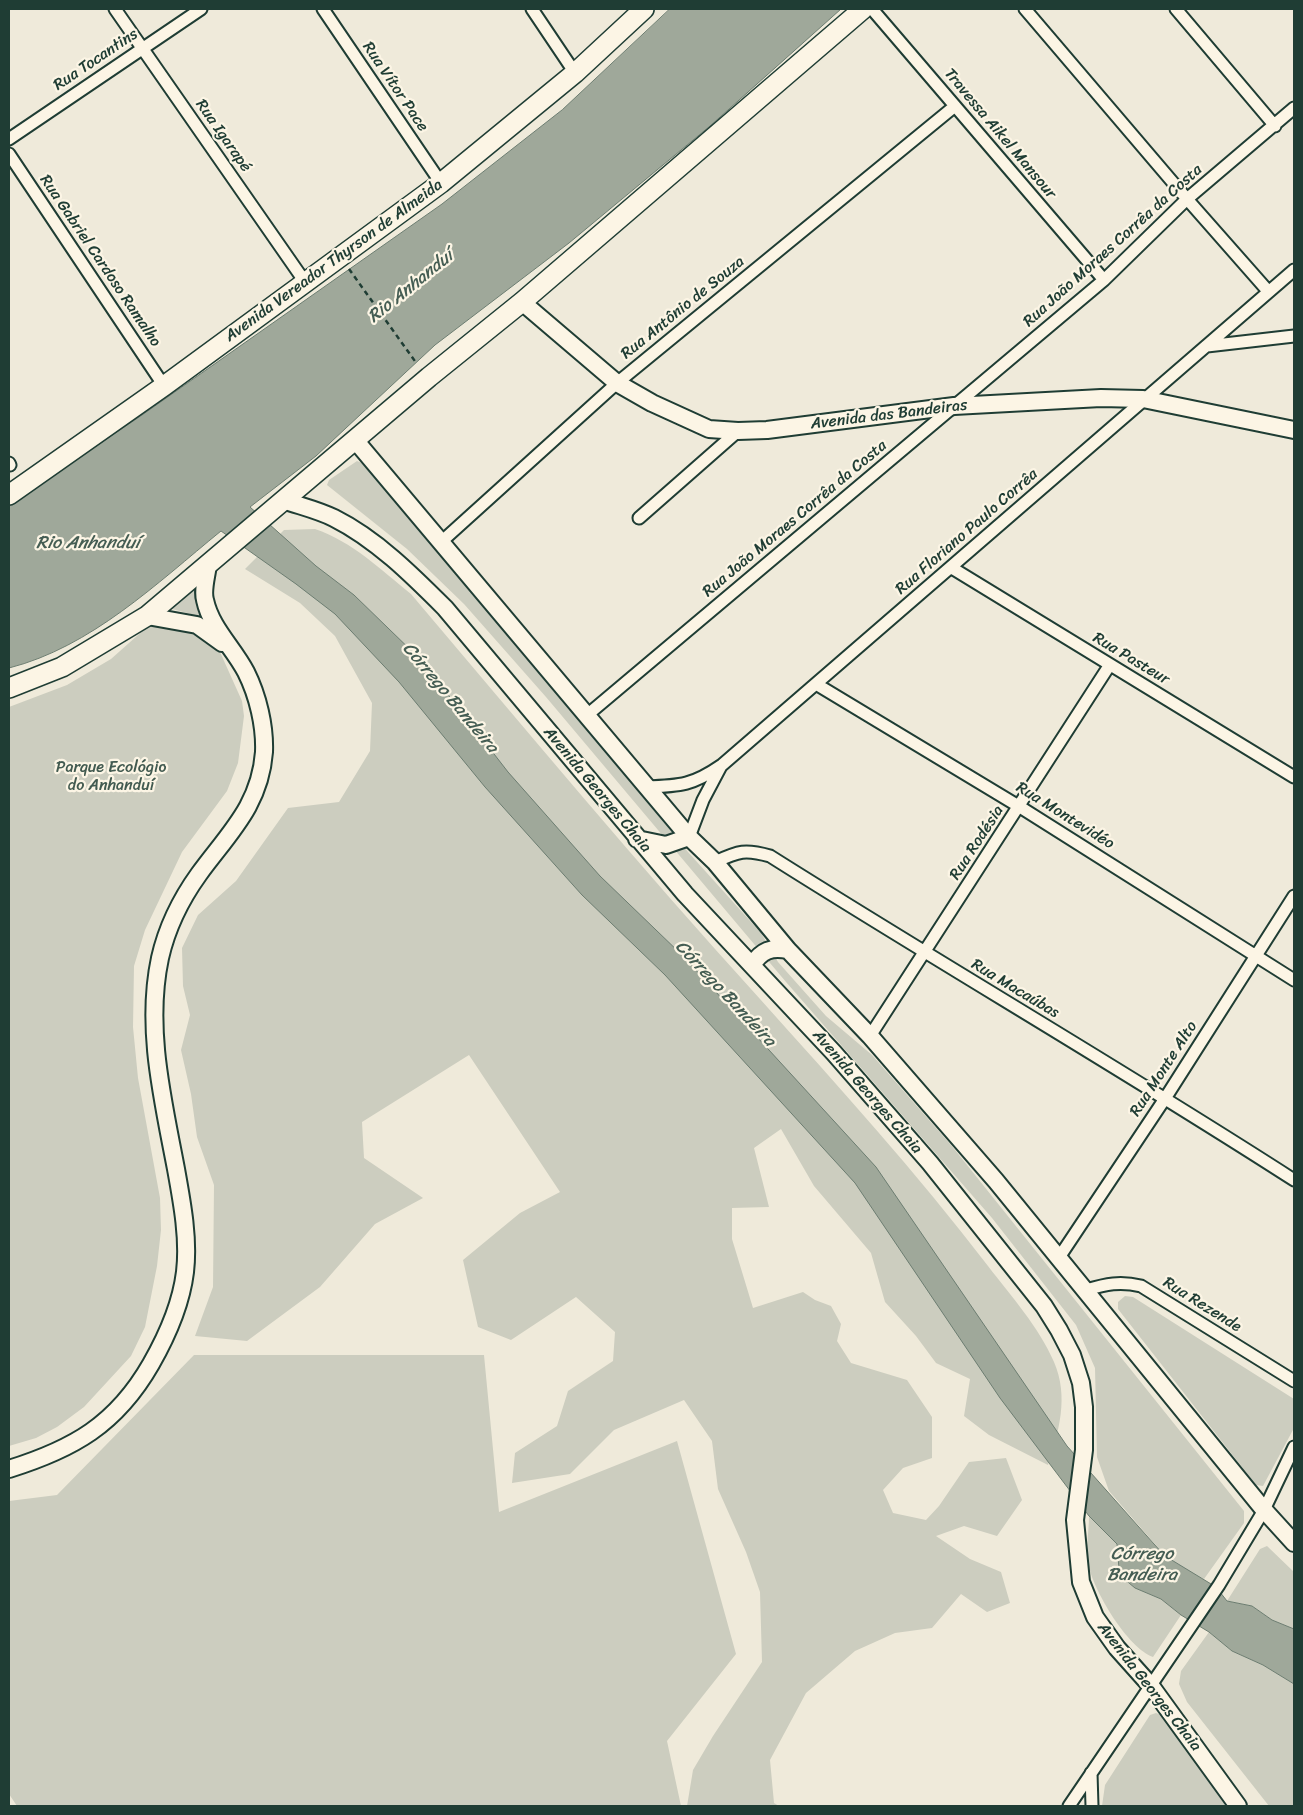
<!DOCTYPE html>
<meta charset="utf-8">
<style>
body{margin:0}
#map{position:relative;width:1303px;height:1815px;overflow:hidden;background:#efeada;font-family:Sriracha,sans-serif}
canvas{display:block}
.frame{position:absolute;inset:0;border:10px solid #1f3d34;pointer-events:none}
</style>
<div id="map">
<canvas width="1303" height="1815"></canvas>
<div class="frame"></div>
</div>
<script>
const c = document.querySelector('canvas').getContext('2d');
c.lineJoin = 'round';
function fillPath(path, color) { c.fillStyle = color; c.fill(path, 'evenodd'); }
function trace(path, color, width, dash) { c.strokeStyle = color; c.lineWidth = width; c.lineCap = dash ? 'butt' : 'round'; c.setLineDash(dash || []); c.stroke(path); }
function drawText(font, color, halo, rows, align = 'center') {
  c.font = font + ' Sriracha,sans-serif'; c.lineWidth = 4.5; c.setLineDash([]); c.textBaseline = 'middle'; c.strokeStyle = halo; c.fillStyle = color; for (const [text, x, y, turn = 0] of rows) {
    c.save(); c.translate(x, y); c.rotate((+turn || 0) * Math.PI / 180); c.textAlign = isNaN(turn) ? turn : align; if (halo) c.strokeText(text, 0, 0); c.fillText(text, 0, 0); c.restore();
  }
}
const green = new Path2D(`
 M357,461L362,463L553,688L688,852L761,933L778,962L826,1016L872,1055L951,1145L1244,1511V1523L1204,1579L1192,1574L1165,1556L1109,1491L1097,1457L1095,1368L1076,1325L992,1218L786,982L546,697L464,604L407,549L327,485L329,480Z
 M315,529C353,542 380,569 411,594C526,730 640,867 760,999C838,1086 917,1173 988,1266C1011,1296 1039,1327 1054,1362C1069,1397 1059,1431 1048,1465L989,1435L964,1416L970,1379L936,1363L916,1336L885,1302L871,1253L814,1186L781,1129L754,1148L769,1207L732,1208V1239L753,1308L803,1292L815,1300L831,1306L841,1324L837,1341L851,1363L907,1380L932,1417V1458L903,1468L883,1490L893,1513L926,1520L939,1506L969,1462L1006,1458L1022,1500L997,1536L964,1526L936,1536L970,1559L1001,1572L1010,1603L987,1612L961,1594L932,1628L895,1633L855,1651L806,1693L770,1760L774,1803L779,1806H687L693,1770L713,1736L762,1662L760,1592L746,1552L718,1489L712,1441L684,1400L614,1430L570,1474L512,1483L515,1453L557,1426L568,1391L613,1361L615,1332L576,1297L511,1340L478,1327L463,1260L520,1213L560,1192L469,1055L362,1122L364,1158L423,1198L375,1224L320,1287L247,1341L195,1336L213,1287L214,1185L197,1137L191,1094L181,1050L190,1015L183,986L182,948L198,915L236,881L288,808L339,802L370,751L372,703L335,636L300,603L245,569L284,530Z
 M200,585L206,618L168,608Z
 M165,626L190,631L220,652L242,701L244,716L238,763L227,791L182,852L145,930L134,966L133,1027L138,1078L160,1198L161,1230L157,1266L145,1327L131,1356L84,1407L57,1427L36,1438L9,1446V707L67,685L111,659L147,627Z
 M1125,1296L1133,1297L1294,1399V1428L1263,1486L1256,1485L1118,1309V1302Z
 M194,1355H484L499,1512L677,1441L736,1654L667,1741L681,1806H17L9,1794V1501L57,1495Z
 M1089,1516L1117,1544L1119,1569L1135,1588L1161,1599L1181,1615L1153,1657C1128,1648 1095,1593 1089,1567C1085,1552 1089,1532 1089,1516Z
 M1267,1546L1294,1572V1629L1272,1620L1252,1606L1227,1601L1260,1549Z
 M1209,1632L1232,1651L1263,1665L1294,1684V1806H1269L1187,1702L1179,1684L1181,1671Z
 M1156,1713L1161,1715L1233,1806H1102L1105,1785L1150,1715Z`);
const water = new Path2D(`
 M670,9H841L710,126L569,243L435,345L316,456L250,507L316,566L354,595L422,661L508,772L600,876L683,956L876,1167L1067,1446L1154,1544L1165,1556L1216,1587L1227,1601L1252,1606L1272,1620L1294,1629V1684L1263,1665L1232,1651L1209,1632L1181,1615L1161,1599L1135,1588L1123,1578L1119,1569L1117,1544L1089,1516L1000,1398L855,1183L665,975L582,895L485,787L399,682L335,614L296,584L221,531C156,584 91,647 9,668V505L142,415L442,204L562,110Z`);
const path = new Path2D(`
 M349,269L417,364`);
const street = new Path2D(`
 M115,9L305,282
 M323,9L441,183
 M532,9L575,73
 M872,9L1104,280
 M1025,9L1187,199L1268,291
 M1176,9L1275,126
 M9,139L201,9
 M9,154L164,386
 M1207,346L1294,336
 M9,463L10,465
 M639,518L738,431
 M440,543L617,383L955,106
 M952,568L1294,777
 M816,684L1020,807L1294,980
 M586,716L1104,280L1187,199L1294,108
 M646,787C681,786 693,785 722,765L1294,270
 M689,837L703,800L721,766
 M715,862C739,851 745,849 770,856C944,966 1122,1069 1294,1180
 M870,1036L1109,666
 M1058,1259L1166,1097L1294,896
 M1086,1290C1106,1284 1120,1281 1141,1286L1294,1381
 M1091,1773L1092,1806
 M1069,1806L1219,1585L1264,1510L1294,1447`);
const secondary = new Path2D(`
 M522,302L617,383L652,403L709,429L738,431L767,430L954,406L1101,398L1143,399L1294,430
 M355,440L689,837L715,862L788,950L870,1036L996,1181L1264,1510L1294,1543
 M283,500C300,506 318,510 334,518C376,539 412,575 445,608L685,894L834,1053L930,1163L1044,1306L1059,1330L1072,1355L1081,1383L1084,1407V1450L1075,1520L1081,1582L1095,1617L1117,1648L1151,1686L1238,1806
 M147,616L197,625L222,643
 M637,839L666,845L689,837
 M752,965C762,950 771,947 788,950
 M9,1469C73,1449 116,1425 151,1364C167,1336 181,1305 185,1272C189,1239 182,1202 176,1169C163,1100 145,1028 160,958C167,927 181,899 199,874C228,834 260,806 264,752C265,726 258,696 246,672C233,647 211,628 205,600C202,590 207,575 208,564`);
const primary = new Path2D(`
 M9,495L164,386L441,183L575,73L644,9
 M9,688L62,667L147,616L429,377L522,302L863,9`);
const streetNames = [
 ["Rua Tocantins",96,60,-34],
 ["Rua Vítor Pace",395,87,56],
 ["Travessa Aikel Mansour",1000,134,50],
 ["Rua Igarapé",223,136,55],
 ["Rua João Moraes Corrêa da Costa",1113,246,-42],
 ["Rua Gabriel Cardoso Ramalho",100,261,56],
 ["Avenida Vereador Thyrson de Almeida",334,261,-36],
 ["Rua Antônio de Souza",683,308,-39],
 ["Avenida das Bandeiras",889,415,-7],
 ["Rua João Moraes Corrêa da Costa",795,519,-40],
 ["Rua Floriano Paulo Corrêa",967,532,-41],
 ["Rua Pasteur",1131,659,31],
 ["Avenida Georges Chaia",597,790,50],
 ["Rua Montevidéo",1065,816,32],
 ["Rua Rodésia",977,843,-57],
 ["Rua Macaúbas",1015,989,31],
 ["Rua Monte Alto",1164,1069,-57],
 ["Avenida Georges Chaia",867,1092,49],
 ["Rua Rezende",1202,1305,32],
 ["Avenida Georges Chaia",1149,1687,52]
];
const parkNames = [
 ["Parque Ecológio",111,768],
 ["do Anhanduí",111,786]
];
const waterNames = [
 ["Rio Anhanduí",411,287,-39],
 ["Rio Anhanduí",88,543],
 ["Córrego Bandeira",450,698,50],
 ["Córrego Bandeira",725,994,47],
 ["Córrego",1142,1554],
 ["Bandeira",1142,1575]
];
fillPath(green, '#cccdbf');
fillPath(water, '#9fa89a');
trace(water, '#6c7d71', 1);
trace(street, '#1f3d34', 15);
trace(secondary, '#1f3d34', 20);
trace(primary, '#1f3d34', 22);
trace(path, '#1f3d34', 2.5, [5, 4]);
trace(street, '#fcf5e5', 11);
trace(secondary, '#fcf5e5', 16);
trace(primary, '#fcf5e5', 19);
drawText('16px', '#1f3d34', '#fcf5e5', streetNames);
drawText('16px', '#425a50', '#fcf5e5', parkNames);
drawText('italic 18px', '#455d53', '#fcf5e5', waterNames);
</script>
